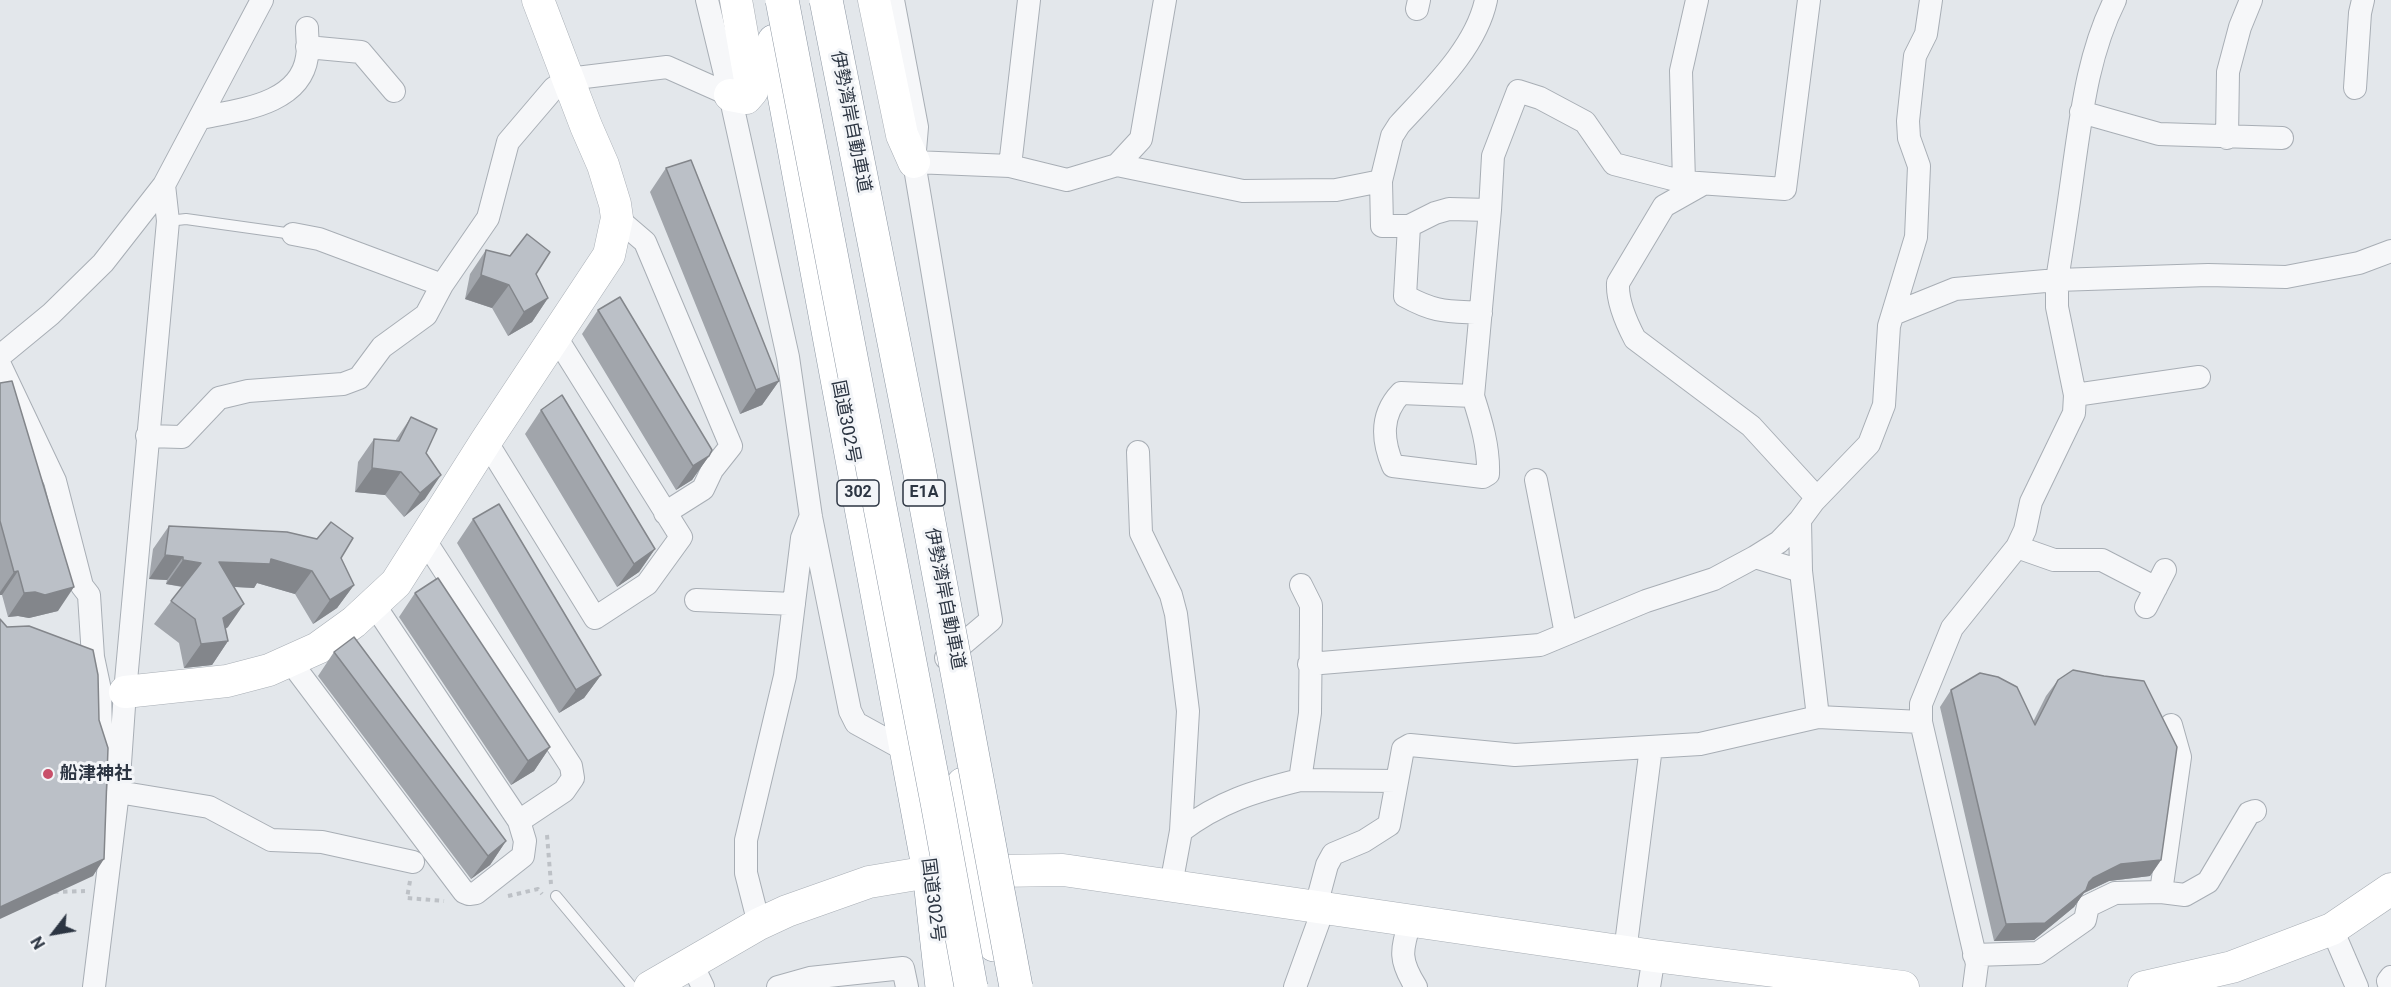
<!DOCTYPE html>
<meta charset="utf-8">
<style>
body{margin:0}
#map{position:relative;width:2391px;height:987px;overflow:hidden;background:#e3e7eb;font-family:Roboto,sans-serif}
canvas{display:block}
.north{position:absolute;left:24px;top:903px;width:60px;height:60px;-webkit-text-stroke:4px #f3f5f8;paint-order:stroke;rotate:239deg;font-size:16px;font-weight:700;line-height:24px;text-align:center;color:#2c3542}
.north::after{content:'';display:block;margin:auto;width:21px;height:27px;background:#2c3542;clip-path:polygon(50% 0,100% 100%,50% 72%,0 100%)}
</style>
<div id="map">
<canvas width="2391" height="987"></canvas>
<div class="north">N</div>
</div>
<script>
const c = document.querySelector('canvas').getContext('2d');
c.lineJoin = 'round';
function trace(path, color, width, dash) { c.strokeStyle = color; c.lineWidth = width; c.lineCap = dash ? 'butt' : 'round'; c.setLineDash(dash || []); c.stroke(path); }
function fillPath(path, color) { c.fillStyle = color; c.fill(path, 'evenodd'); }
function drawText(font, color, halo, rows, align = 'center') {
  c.font = font + ' Roboto,"Noto Sans JP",sans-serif'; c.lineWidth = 6; c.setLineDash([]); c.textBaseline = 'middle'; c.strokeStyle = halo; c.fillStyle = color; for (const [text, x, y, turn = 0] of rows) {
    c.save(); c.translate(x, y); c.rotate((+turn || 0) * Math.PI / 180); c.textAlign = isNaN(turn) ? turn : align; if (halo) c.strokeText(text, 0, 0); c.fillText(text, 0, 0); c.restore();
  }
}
const path = new Path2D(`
 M547,835L551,884
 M410,881L407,898L444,901
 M54,892L85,891
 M508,896L538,889L542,894`);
const lane = new Path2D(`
 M168,221L186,219L293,234
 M556,896L632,987`);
const street = new Path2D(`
 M707,0L730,95L788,357L811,517L850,711L856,723L907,751
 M893,0L917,127L914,162L991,620L946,658
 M1697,0L1681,71L1684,182L1785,189L1809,0
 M1417,9L1419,0
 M307,47L361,52L394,91
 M2355,88L2360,13L2363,0
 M2081,112L2159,134L2282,138
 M200,118C238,110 300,105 307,57C309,48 307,37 307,28
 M2227,138L2228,72L2240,27L2251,0
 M914,162L1010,166L1067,180L1117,165L1141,139L1165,0
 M1117,165L1243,191L1336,190L1381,181L1382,226H1409L1405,296C1436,313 1447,311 1481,313
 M1010,166L1029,0
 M1381,181L1392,136L1399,125C1431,90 1476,48 1486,0
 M1703,184L1664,206L1618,283C1617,302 1626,322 1635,339L1751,426L1817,498
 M617,218L645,242L731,446L712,470L703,489L665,513
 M1409,226L1435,213L1449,209L1490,210
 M293,234L319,239L442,285
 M1893,314L1955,289L2057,280L2208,275L2286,277L2359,263L2391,251
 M0,356L51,314L103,263L164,185
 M0,365L55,481L82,586L89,595L93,657L100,690L101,736L106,754
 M2075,395L2199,377
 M1473,396L1401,393C1380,415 1382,440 1393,466L1483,477L1488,474C1489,447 1481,421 1473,396L1490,210L1493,156L1518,91L1540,98L1585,122L1614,164L1684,182
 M147,436L182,437L219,398L248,391L343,384L359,378L382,347L426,315L442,285L488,218L508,142L554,88L568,79L667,67L730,95
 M486,441L595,618L647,584L681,537L561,345L552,341
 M1138,452L1141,533L1171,595L1176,614L1188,711L1181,831
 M1536,480L1566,634
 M424,539L571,766L573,778L564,791L519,821
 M2017,547L2054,560H2102L2156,588
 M1755,557L1779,542L1800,520
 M1301,585L1311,605V623L1310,713L1300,780L1396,781
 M696,600L794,604
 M2146,607L2165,570
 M290,661L464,892L469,894L476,893L523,856L525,841L519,821L373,603
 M1309,664L1540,645L1646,601L1714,579L1755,557L1801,571
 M1818,717L1801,571L1800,520L1814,501L1869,444L1884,405L1889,326L1916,237L1919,166L1909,138L1908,121L1915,56L1926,34L1931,0
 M118,792L209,807L271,840L322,842L413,862
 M1171,885L1181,831C1219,802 1255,791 1300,780
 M2161,892L2185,895L2208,882L2249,813L2255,811
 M1316,906L1327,865L1333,854L1364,841L1389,825L1403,749L1410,745L1515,755L1700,744L1818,717L1921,722
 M1410,922C1401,951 1399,960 1416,987
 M759,924L746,873V840L785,676L802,538L810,518
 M2332,929L2357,987
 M1625,952L1651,747
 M1974,955L2038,953L2085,920L2088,906L2115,893L2161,892L2180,757L2171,725
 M692,964L703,987
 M94,987L118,792L125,692L168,221L164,185L262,0
 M778,987L810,978L903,968L907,987
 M1295,987L1324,907
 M1649,987L1654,956
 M1974,987L1977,964L1921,722V704L1952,628L2017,547L2025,530L2031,502L2074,413L2075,395L2057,307V280C2063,242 2069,203 2074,165C2082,109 2089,52 2115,0
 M2390,987L2388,981L2391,977`);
const secondary = new Path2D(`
 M874,0L902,135L914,162
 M730,95L746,98L752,91L736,0
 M125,692L227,681L269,670L318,648L354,622L396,583L486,441L609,255L617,218L615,204L603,165L586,126L538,0
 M650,987L759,924L787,911L869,882L929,872L1063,870L1654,956L1903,987
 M2144,987L2232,967L2332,929L2391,889`);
const highway = new Path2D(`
 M774,41L929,872L942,987
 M963,784L976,872L994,945`);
const highwayBridge = new Path2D(`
 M782,0L937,802L971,987
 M826,0L917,458L1016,987`);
const wall = new Path2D(`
 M666,168L779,381L762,405L740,414L650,192Z
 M486,250L536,274L548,298L532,322L508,336L492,308L465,299L470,274Z
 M598,310L709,456L692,480L676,490L582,334Z
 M0,383L58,611L29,618L18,616L8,617L2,595H0Z
 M541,410L655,549L639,572L617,587L525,434Z
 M411,417L426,453L425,499L404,517L385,495L355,492L358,462L374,439L395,441Z
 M473,519L601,675L584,698L559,713L457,543Z
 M169,526L341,558L354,585L337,608L313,624L295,594L257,583L254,588L234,587L228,627L225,629L228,641L212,665L184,668L179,643L154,624L182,587L166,584L167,580L149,579L153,549Z
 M415,593L550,747L534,771L511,785L399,617Z
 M334,652L506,841L490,865L471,879L318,676Z
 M2058,680L2161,860L2150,876L2109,881L2084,893L2074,907L2034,940L1994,941L1940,707L1951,690L2033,722L2046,696Z`);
const shadedWall = new Path2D(`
 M481,275L509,285L492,308L465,299Z
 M548,298L532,322L508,336L524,312Z
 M779,381L762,405L740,414L756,390Z
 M709,456L692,480L676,490L693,466Z
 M372,468L401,472L385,495L355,492Z
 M441,475L425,499L404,517L420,493Z
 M655,549L639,572L617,587L634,564Z
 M165,555L183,557L167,580L149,579Z
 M271,559L312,571L295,594L257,583L254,588L203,585L219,562Z
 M183,560L201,563L185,587L166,584Z
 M18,571L2,595H0V592L14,572Z
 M354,585L337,608L313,624L330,600Z
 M74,587L58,611L29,618L18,616L8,617L24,593Z
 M244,604L228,627L207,642L223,618Z
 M228,641L212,665L184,668L201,644Z
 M601,675L584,698L559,713L576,690Z
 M550,747L534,771L511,785L528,761Z
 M506,841L490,865L471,879L488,856Z
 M104,859L93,876L0,919V907Z
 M2161,860L2150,876L2109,881L2084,893L2074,907L2034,940L1994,941L2006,924L2089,882L2093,878L2121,864Z`);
const building = new Path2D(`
 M691,160L779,381L756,390L666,168Z
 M527,234L550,252L536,274L548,298L524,312L509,285L481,275L486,250L510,256Z
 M620,297L712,450L709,456L693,466L598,310Z
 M12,381L74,587L45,595L35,592L24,593L18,571L14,572L0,521V383Z
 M562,395L655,549L634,564L541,410Z
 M411,417L437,429L426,453L441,475L420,493L401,472L372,468L374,439L399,441Z
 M499,504L601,675L576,690L473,519Z
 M331,522L353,538L341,558L354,585L330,600L312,571L271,559L270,564L219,562L244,604L223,618L228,641L201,644L195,619L171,601L201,563L183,560V557L165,555L169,526L287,532L317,539Z
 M438,578L550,747L528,761L415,593Z
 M0,619L7,627L29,626L93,650L98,675L99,720L108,748L104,859L0,907Z
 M354,637L506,841L488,856L334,652Z
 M2073,670L2104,676L2144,681L2177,747L2161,860L2121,864L2093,878L2089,882L2086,890L2045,923L2006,924L1951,690L1980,673L1998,677L2017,687L2035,725L2058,680Z`);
const markers = [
 [48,774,6,"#c8506a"]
];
const shields = [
 [858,493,42],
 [924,493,42]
];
const shieldNames = [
 ["302",858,493],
 ["E1A",924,493]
];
const streetNames = [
 ["伊勢湾岸自動車道",850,122,79],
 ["国道302号",845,422,79],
 ["伊勢湾岸自動車道",944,599,79],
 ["国道302号",932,900,83]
];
const poiNames = [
 ["船津神社",60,774]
];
trace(lane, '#a8aeb5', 12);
trace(street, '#a8aeb5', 24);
trace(secondary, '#a8aeb5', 33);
trace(highway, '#8b95a1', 34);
trace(path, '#bdc1c6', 4, [4.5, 4.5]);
trace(lane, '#f6f7f9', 10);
trace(street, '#f6f7f9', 22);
trace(secondary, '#fff', 32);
trace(highway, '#fff', 33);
trace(highwayBridge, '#8b95a1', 34, []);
trace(highwayBridge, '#fff', 33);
fillPath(wall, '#a1a5ab');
fillPath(shadedWall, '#83868b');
fillPath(building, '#bbc0c7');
trace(building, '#83868b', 1.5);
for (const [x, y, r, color] of markers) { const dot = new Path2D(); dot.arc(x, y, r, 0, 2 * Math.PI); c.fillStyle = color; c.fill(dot); trace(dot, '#f3f5f8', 2); }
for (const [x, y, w] of shields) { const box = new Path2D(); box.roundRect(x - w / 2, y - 13, w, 26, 4.5); c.fillStyle = '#f3f5f8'; c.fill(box); trace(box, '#2c3542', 1.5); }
drawText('bold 16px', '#2c3542', null, shieldNames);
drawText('18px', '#2c3542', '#f3f5f8', streetNames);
drawText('bold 18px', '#2c3542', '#f3f5f8', poiNames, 'left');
</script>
